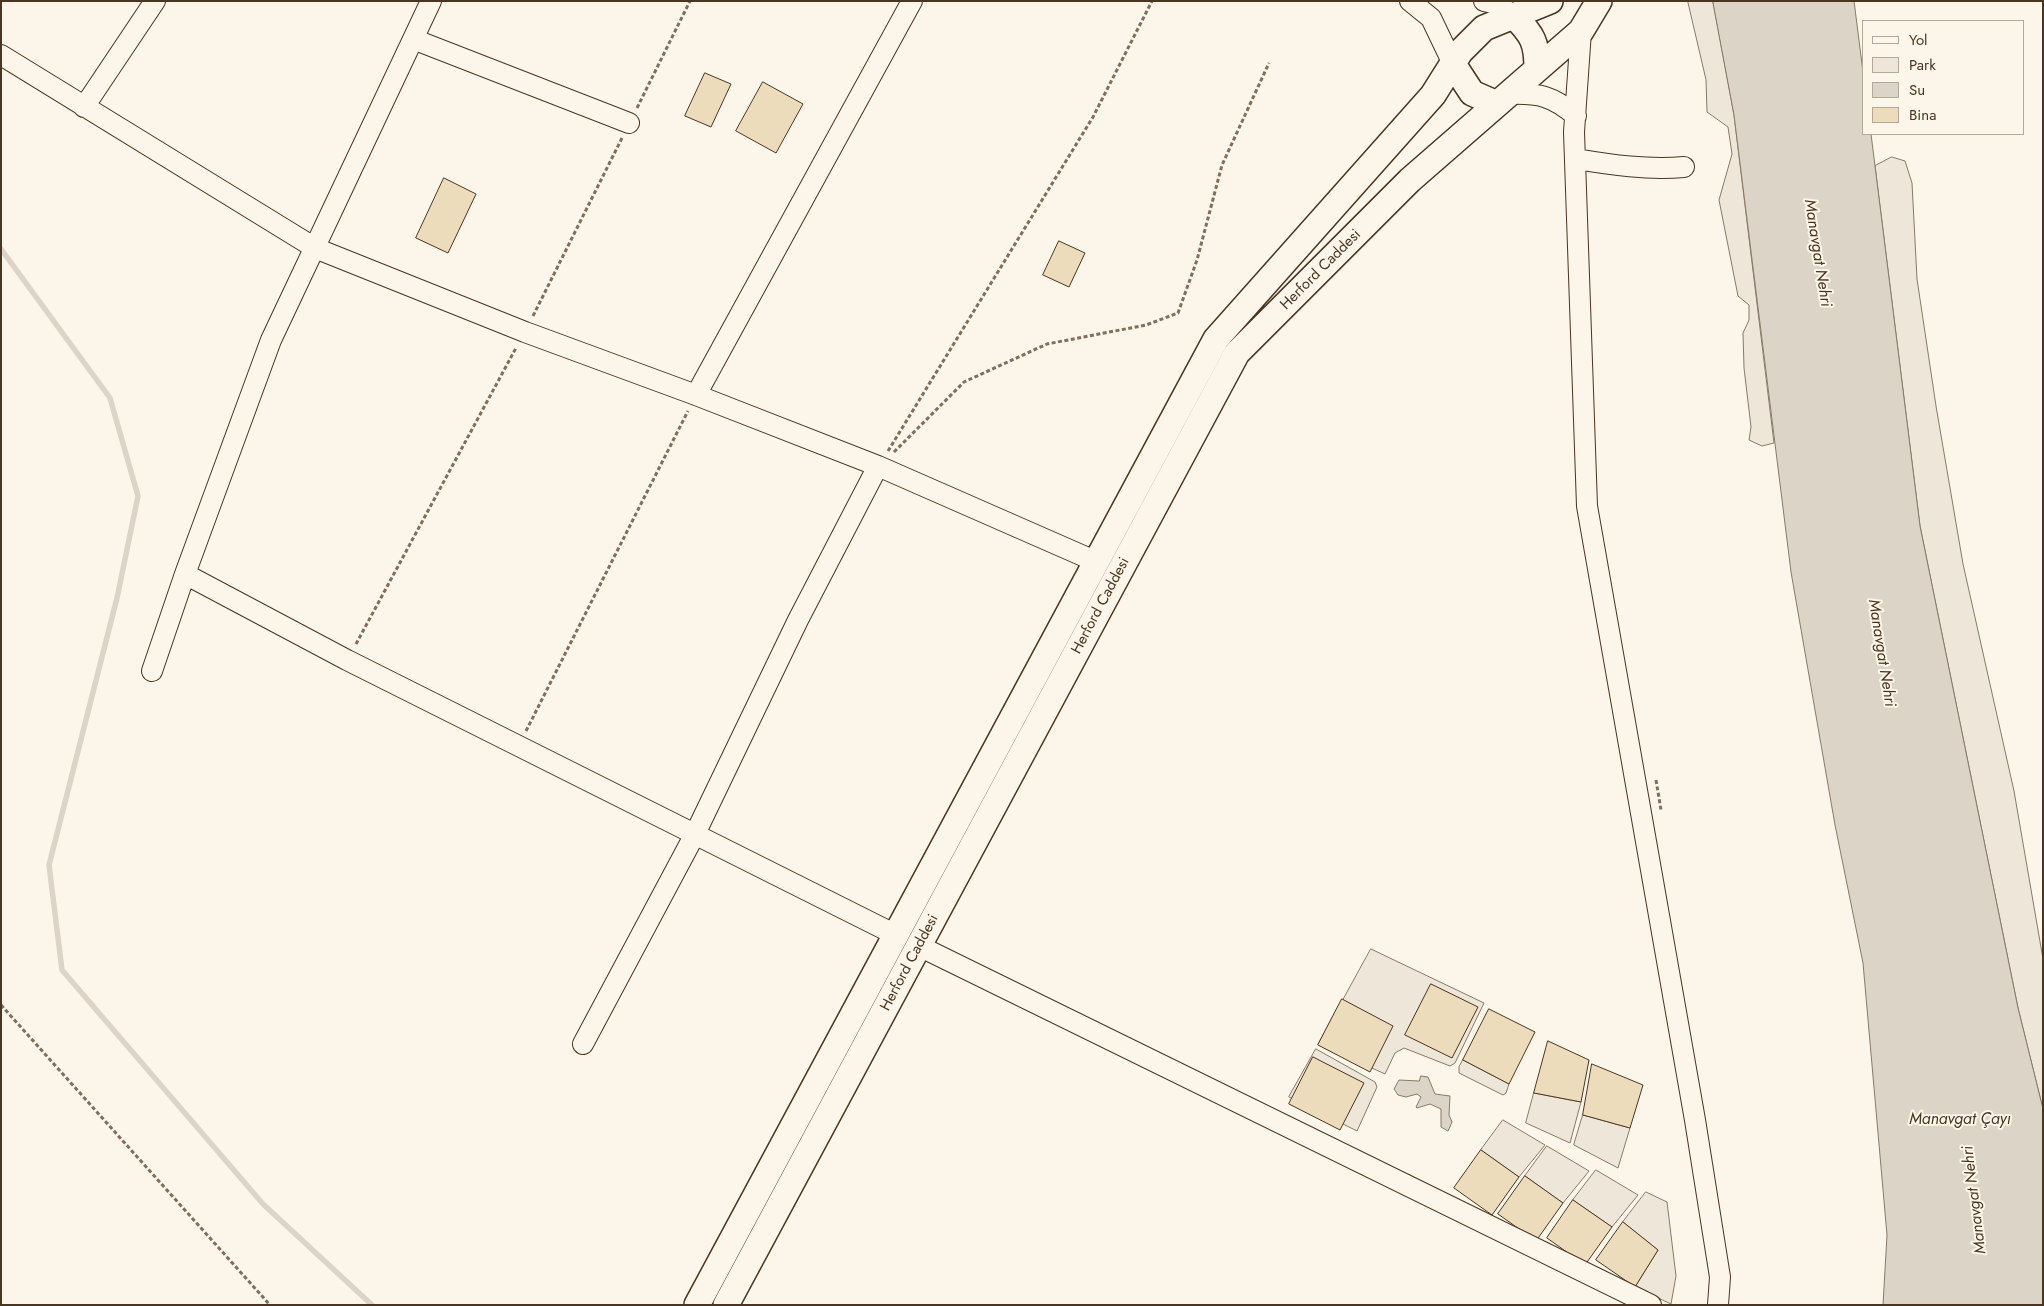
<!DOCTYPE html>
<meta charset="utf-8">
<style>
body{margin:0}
#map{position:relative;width:2044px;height:1306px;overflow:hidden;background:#fbf6e9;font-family:Jost,sans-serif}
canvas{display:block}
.frame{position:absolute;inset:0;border:2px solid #4a3520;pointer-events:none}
.legend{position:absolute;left:1862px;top:20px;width:162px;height:115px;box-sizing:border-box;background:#fbf6e9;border:1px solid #b4a999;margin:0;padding:6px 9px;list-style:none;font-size:15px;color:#4a3520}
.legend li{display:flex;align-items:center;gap:10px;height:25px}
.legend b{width:25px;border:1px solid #b4a999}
</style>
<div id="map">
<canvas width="2044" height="1306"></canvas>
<div class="frame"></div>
<ul class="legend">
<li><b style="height:6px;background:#fbf6e9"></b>Yol</li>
<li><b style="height:14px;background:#ede6d9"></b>Park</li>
<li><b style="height:14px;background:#dcd4c6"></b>Su</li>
<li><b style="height:14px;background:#ecdcbc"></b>Bina</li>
</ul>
</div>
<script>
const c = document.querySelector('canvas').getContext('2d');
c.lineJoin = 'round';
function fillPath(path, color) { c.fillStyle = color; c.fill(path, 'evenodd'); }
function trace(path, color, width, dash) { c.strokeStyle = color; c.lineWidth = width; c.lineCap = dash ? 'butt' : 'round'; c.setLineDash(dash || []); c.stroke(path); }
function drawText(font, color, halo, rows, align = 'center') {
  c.font = font + ' Jost,sans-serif'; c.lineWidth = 4; c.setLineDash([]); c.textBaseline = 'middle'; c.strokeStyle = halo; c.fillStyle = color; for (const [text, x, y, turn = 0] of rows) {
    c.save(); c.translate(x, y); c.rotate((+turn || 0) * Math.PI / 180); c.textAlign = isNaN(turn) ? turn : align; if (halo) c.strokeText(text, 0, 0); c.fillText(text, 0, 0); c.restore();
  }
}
const green = new Path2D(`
 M1688,1H1713L1734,115L1774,443L1762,446L1749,440L1751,427L1744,368L1743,333L1749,320V305L1738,296L1719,200L1732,154L1728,127L1707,112L1706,80Z
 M1892,157L1905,161L1912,183L1917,279L1936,406L1963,564L2014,791L2043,959V1109L2018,1008L1920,526L1875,166Z
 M1371,949L1484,1003L1455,1063L1450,1066L1404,1048L1395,1053L1385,1074L1319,1044Z
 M1316,1049L1375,1082L1377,1087L1357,1131L1289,1097Z
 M1463,1060L1509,1084L1506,1093L1503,1095L1459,1073V1067Z
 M1534,1093L1581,1102L1570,1143L1526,1123Z
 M1583,1115L1630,1128L1618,1168L1574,1145Z
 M1503,1120L1545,1145L1519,1177L1481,1150Z
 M1547,1146L1589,1171L1563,1203L1525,1176Z
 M1596,1170L1638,1195L1612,1227L1573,1200Z
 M1646,1192L1667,1202L1676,1276L1671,1304L1635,1287L1658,1250L1623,1222Z`);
const water = new Path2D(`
 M1713,1H1854L1863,72V134H1871L1920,526L2018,1008L2043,1109V1305H1883L1887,1235L1863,963L1835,825L1791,572L1734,115Z
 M1421,1076L1428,1077L1435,1094L1450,1096L1449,1115L1452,1122L1448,1131L1441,1127V1109L1430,1104L1417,1108L1416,1107L1421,1097L1417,1094L1406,1097L1398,1095L1394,1089L1399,1080L1419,1081Z`);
const stream = new Path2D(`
 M1,249L110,398L138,496L117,598L49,865L62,970L263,1204L372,1305`);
const building = new Path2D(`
 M705,73L731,84L711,127L685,116Z
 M763,82L803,104L776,153L736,131Z
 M444,178L476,194L448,253L416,238Z
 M1059,241L1085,253L1069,287L1043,275Z
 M1431,984L1478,1007L1452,1058L1405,1035Z
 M1342,999L1393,1026L1370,1072L1318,1045Z
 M1489,1009L1535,1032L1509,1084L1463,1060Z
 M1548,1041L1589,1060L1581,1102L1534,1093Z
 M1313,1057L1364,1083L1340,1130L1289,1104Z
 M1592,1064L1643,1085L1630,1128L1583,1115Z
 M1481,1150L1519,1177L1492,1215L1454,1188Z
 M1525,1176L1563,1203L1536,1241L1498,1214Z
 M1573,1200L1612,1227L1585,1265L1547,1238Z
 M1623,1222L1658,1250L1635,1287L1596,1260Z`);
const path = new Path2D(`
 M637,108L690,1
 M533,316L622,138
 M888,451L1093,117L1152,1
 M894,452L964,382L1047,344L1146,325L1178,313L1197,260L1222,165L1269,63
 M356,644L516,348
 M526,731L688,411
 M1656,780L1661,810
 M1,1005L270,1305`);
const minor = new Path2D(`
 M431,1L271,340L185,574L347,660L896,935
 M1410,1L1431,18L1453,64
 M1484,1L1497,4L1514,16
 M1581,31L1574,132L1587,506L1695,1120L1720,1277L1718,1305
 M413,39L629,123
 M1,55L315,248L525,332L696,395L878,466L1097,562
 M1509,94C1539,93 1553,96 1576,116
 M84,107L155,1
 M1576,159C1612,165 1647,170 1684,167
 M696,395L912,1
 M152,671L185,574
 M919,946L1651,1305
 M583,1044L695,834L798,620L878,466`);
const major = new Path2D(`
 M1514,16C1533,35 1537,43 1537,69
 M1453,64L1472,93L1497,104
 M697,1305L1216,339L1433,95L1460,52L1484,28L1550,1
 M726,1305L1237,353L1410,180L1581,31L1599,1`);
const streetNames = [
 ["Herford Caddesi",1321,270,-45],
 ["Herford Caddesi",1101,606,-62],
 ["Herford Caddesi",910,963,-62]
];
const waterNames = [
 ["Manavgat Nehri",1817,253,81],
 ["Manavgat Nehri",1881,653,81],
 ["Manavgat Çayı",1960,1120],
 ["Manavgat Nehri",1975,1200,-97]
];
fillPath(green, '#ede6d9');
trace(green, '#887966', 1);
fillPath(water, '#dcd4c6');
trace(water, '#887966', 1);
trace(stream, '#dcd4c6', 5.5);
fillPath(building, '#ecdcbc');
trace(building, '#4a3520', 1);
trace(minor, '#4a3520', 22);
trace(major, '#4a3520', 28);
trace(path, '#7f6f5c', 3, [4, 2.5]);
trace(minor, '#fbf6e9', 20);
trace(major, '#fbf6e9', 25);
drawText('15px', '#4a3520', '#fbf6e9', streetNames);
drawText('italic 16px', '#4a3520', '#fbf6e9', waterNames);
</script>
